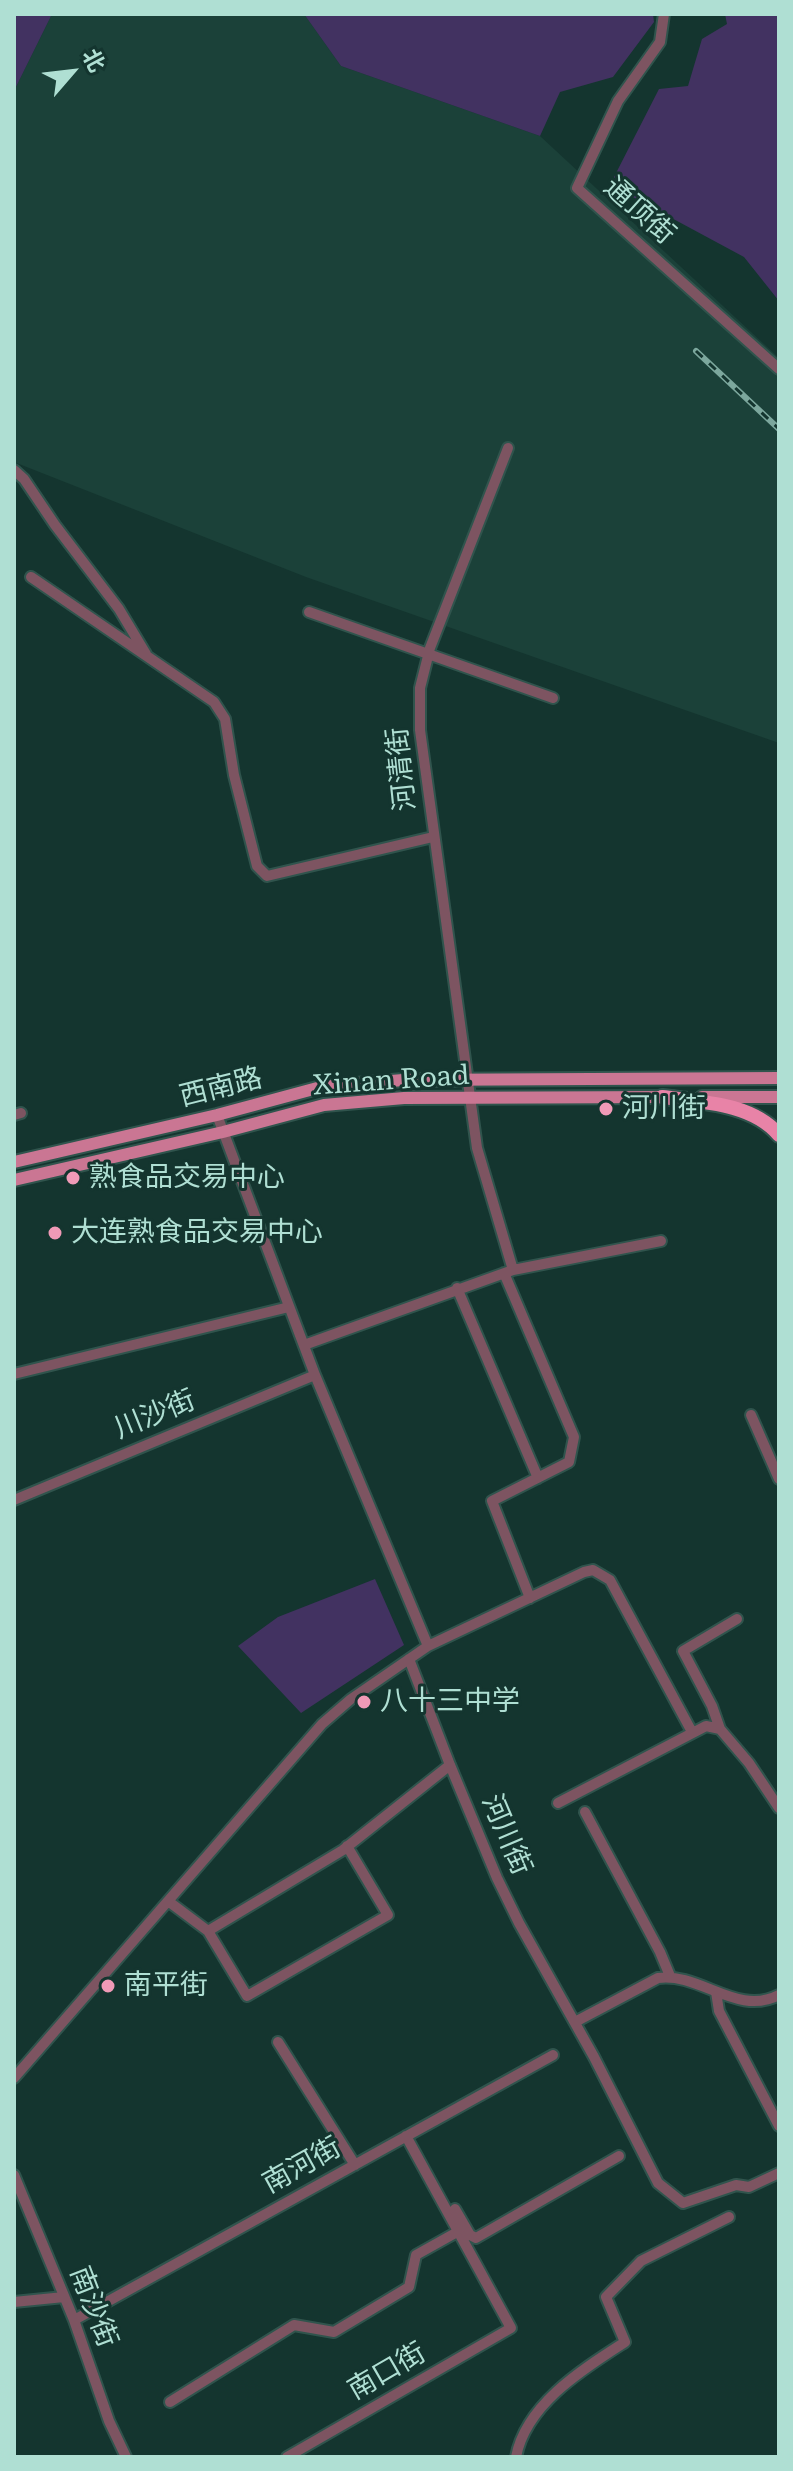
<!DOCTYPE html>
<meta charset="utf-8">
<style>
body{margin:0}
#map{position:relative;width:793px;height:2471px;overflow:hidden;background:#14352f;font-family:"Roboto Serif","Noto Sans SC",serif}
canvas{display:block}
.frame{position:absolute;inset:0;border:16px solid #afdfd3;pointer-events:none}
.north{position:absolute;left:32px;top:32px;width:80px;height:80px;-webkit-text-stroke:6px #14352f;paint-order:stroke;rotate:62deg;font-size:22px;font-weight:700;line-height:32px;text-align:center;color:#afdfd3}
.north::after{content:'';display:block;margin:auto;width:28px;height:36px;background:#afdfd3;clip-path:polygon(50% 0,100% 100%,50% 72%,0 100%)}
</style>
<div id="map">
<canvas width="793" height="2471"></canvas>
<div class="frame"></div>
<div class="north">北</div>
</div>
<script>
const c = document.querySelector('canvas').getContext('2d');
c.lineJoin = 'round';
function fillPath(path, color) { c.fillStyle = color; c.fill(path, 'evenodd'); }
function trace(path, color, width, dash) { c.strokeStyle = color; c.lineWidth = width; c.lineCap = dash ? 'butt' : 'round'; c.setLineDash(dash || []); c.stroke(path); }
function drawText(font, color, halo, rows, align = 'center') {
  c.font = font + ' "Roboto Serif","Noto Sans SC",serif'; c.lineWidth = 6; c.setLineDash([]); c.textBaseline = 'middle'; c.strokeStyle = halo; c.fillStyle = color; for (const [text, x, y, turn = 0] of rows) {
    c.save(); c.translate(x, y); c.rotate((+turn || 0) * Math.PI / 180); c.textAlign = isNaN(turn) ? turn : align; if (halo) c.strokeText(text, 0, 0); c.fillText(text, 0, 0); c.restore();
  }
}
const built = new Path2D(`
 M52,14H304L341,66L540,136L779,358V743L306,577L14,462V91Z`);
const green = new Path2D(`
 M14,14H52L14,91Z
 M304,14H653L654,22L613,77L560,92L540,136L341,66Z
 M725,14H779V301L744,257L627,194L614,177L659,89L688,86L702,39L727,24Z
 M375,1579L404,1645L301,1713L238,1646L278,1617Z`);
const minor = new Path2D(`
 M664,14L660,42L618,101L577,188L779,369
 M508,448L430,648L420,688V730L477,1148L513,1270
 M14,470L24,479L55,525L119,609L146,654
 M31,577L214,702L225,719L234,775L257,866L267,876L433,837
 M309,612L553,698
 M14,1115L21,1113
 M217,1115L315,1375L428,1646
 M504,1273L574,1437L569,1462L492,1501L530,1598
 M457,1288L538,1478
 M304,1345L513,1270L661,1241
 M14,1374L289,1307
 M751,1415L779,1479
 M14,1500L315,1375
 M409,1659L450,1765L497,1878L519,1923L594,2057L658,2183L683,2203L736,2185L749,2187L779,2173
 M720,1729L712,1706L683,1651L737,1619
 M558,1803L706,1726L720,1729L749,1763L779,1808
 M585,1812L660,1952L670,1976
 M168,1901L208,1931L247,1996L388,1915L347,1846
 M208,1931L343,1850L450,1765
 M716,1992L719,2011L779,2126
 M575,2022L658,1978C700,1972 737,2017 779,1995
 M278,2042L355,2165
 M14,2078L322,1724L351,1699L428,1646L584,1572L593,1570L610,1580L692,1732
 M14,2175L74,2320L109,2421L126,2457
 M455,2209L470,2235L476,2238L619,2156
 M14,2302L64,2297
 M74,2320L553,2055
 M170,2402L294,2325L334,2332L409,2287L416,2255L459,2231
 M287,2457L511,2328L406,2136
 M516,2457C526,2404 583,2369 625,2342L606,2297L641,2261L729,2217`);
const major = new Path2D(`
 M702,1097H779
 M14,1162L217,1115L321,1087L403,1080L779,1078
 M14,1180L223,1132L324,1105L404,1098L672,1097`);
const highway = new Path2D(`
 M662,1097C701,1102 752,1103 779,1135`);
const rail = new Path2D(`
 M696,351L779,429`);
const markers = [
 [606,1109,8,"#f09ab7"],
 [73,1178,8,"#f09ab7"],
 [55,1233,8,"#f09ab7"],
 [364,1702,8,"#f09ab7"],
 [108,1986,8,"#f09ab7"]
];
const streetNames = [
 ["通顶街",639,211,42],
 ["河清街",402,769,-96],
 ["Xinan Road",391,1081,-4],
 ["西南路",221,1088,-14],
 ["川沙街",155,1415,-22],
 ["河川街",506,1835,67],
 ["南河街",302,2166,-29],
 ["南沙街",93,2307,69],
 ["南口街",387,2372,-30]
];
const poiNames = [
 ["河川街",622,1109],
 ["熟食品交易中心",89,1178],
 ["大连熟食品交易中心",71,1233],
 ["八十三中学",380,1702],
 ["南平街",124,1986]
];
fillPath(built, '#1b4139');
fillPath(green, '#423261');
trace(minor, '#30544d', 14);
trace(major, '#30544d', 16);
trace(highway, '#30544d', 18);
trace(minor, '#7d5461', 10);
trace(major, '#ca7693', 12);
trace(highway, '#e883a7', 14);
trace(rail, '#7ca79d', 6);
trace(rail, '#14352f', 3, [9]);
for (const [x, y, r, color] of markers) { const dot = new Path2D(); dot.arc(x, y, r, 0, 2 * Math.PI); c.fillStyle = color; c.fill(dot); trace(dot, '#14352f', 3); }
drawText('28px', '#afdfd3', '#14352f', streetNames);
drawText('28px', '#afdfd3', '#14352f', poiNames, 'left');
</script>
